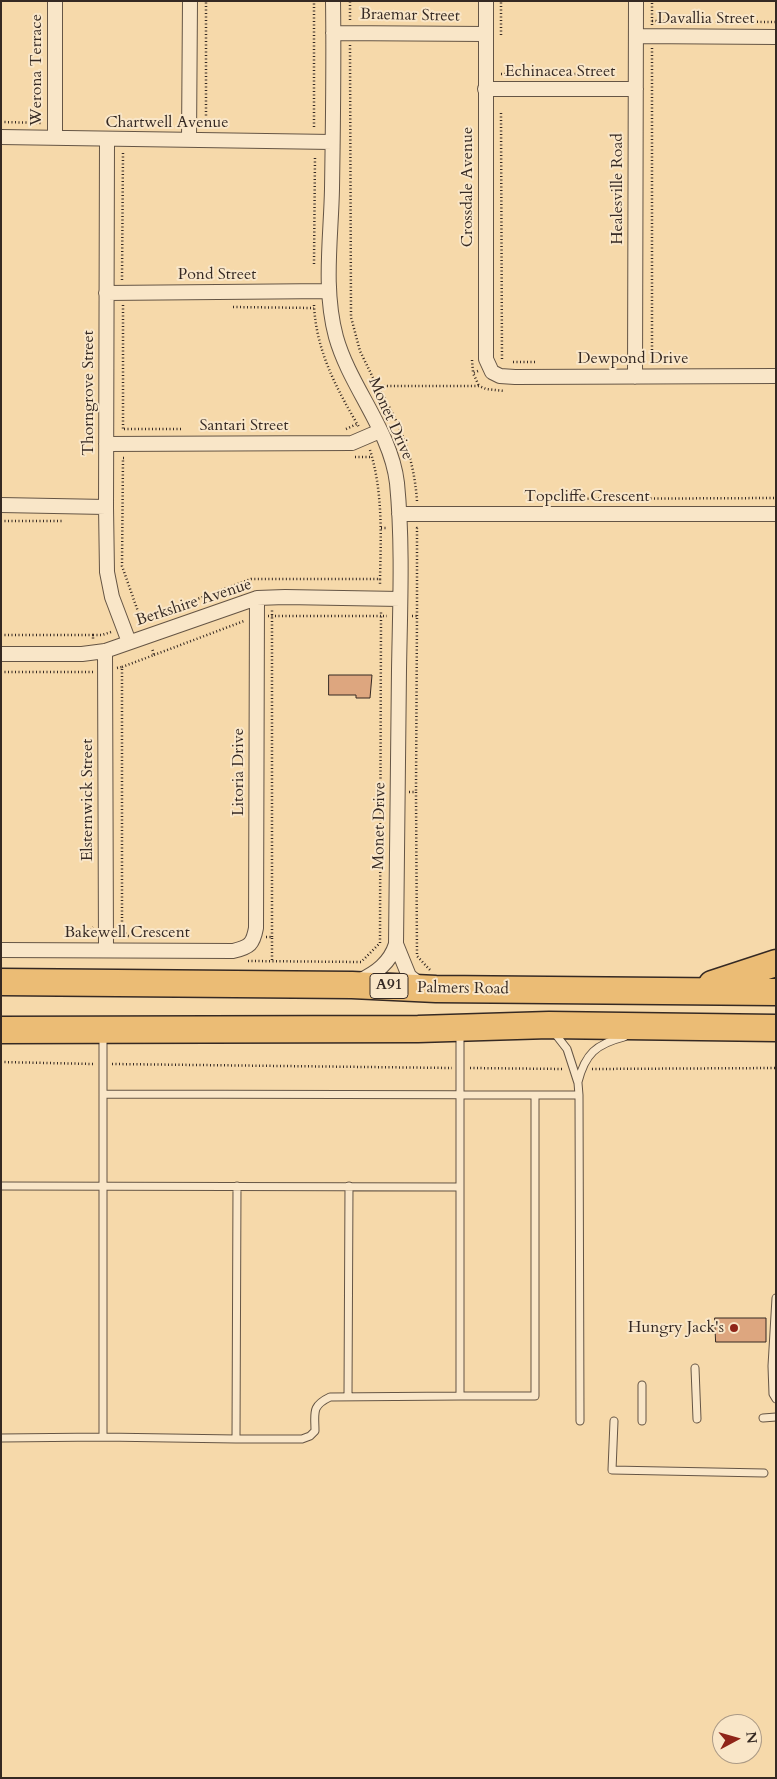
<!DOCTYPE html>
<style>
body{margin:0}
#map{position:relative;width:777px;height:1779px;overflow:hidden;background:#f6d9aa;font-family:Cardo,serif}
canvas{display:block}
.frame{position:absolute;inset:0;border:2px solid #352923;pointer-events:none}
.north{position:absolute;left:712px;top:1714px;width:50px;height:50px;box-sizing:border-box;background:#f9e6c8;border:1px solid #ab9a86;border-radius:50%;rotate:84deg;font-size:14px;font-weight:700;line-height:20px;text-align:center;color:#352923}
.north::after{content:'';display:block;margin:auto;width:18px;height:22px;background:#8f2418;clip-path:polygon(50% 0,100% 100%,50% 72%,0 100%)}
</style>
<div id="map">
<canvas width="777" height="1779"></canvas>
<div class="frame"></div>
<div class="north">N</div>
</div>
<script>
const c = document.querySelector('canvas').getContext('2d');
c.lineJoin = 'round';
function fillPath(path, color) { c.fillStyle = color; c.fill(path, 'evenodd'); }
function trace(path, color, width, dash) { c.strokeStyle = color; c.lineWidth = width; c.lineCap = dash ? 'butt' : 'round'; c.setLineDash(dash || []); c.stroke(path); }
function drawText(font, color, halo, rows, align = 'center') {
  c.font = font + ' Cardo,serif'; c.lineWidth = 4; c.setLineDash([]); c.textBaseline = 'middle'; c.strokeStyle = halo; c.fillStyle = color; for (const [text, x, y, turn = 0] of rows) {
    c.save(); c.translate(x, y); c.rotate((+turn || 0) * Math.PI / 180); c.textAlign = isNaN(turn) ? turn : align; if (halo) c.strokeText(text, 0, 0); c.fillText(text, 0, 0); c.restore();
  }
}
const building = new Path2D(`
 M329,675H372L370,698H356V695H329Z
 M715,1318H766V1342H716Z`);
const path = new Path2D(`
 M350,20V1
 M652,21L776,22
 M652,25V1
 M501,35V1
 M350,45L351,317L360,351L377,386
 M652,48V362
 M501,74H582
 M501,113L502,360
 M1,122L42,123
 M206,126V1
 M314,127V1
 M314,264L315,156
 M122,280L123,153
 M123,305V429
 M314,305C316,350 336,388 359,427
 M233,307L314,308
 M472,360L473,372
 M513,362H535
 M478,371L473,373L479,386
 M124,429H183
 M346,429L357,424
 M370,450C383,492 381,536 380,579
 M355,457H372
 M124,458H123L122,566L141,620L251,579H380V585
 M556,499L776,498
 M417,501C414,457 400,423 377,386H479L486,389L504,391
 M1,521H62
 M381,528H388
 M268,616H381V611
 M412,616H417L416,792
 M417,616V528H419
 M1,635H93V640
 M93,635H102L111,632
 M154,655L244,621
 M122,667L154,655L152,648
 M117,668L122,667V917
 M1,672H93
 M409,792H416L417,956L430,970
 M122,917V929L128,936H130
 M83,937L93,927
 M266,937H272V961
 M272,937V610
 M380,943L381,616H387
 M248,961L361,962L380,943
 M1,1062L94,1064
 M112,1064L452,1068
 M470,1068L564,1069
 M592,1069L776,1068`);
const lane = new Path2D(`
 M553,1031L567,1049L578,1083L579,1095L580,1421
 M103,1035V1437L236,1439L237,1186
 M578,1082C585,1054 596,1044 624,1037
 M103,1094L579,1095
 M1,1186L459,1187
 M776,1298L772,1366L773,1394L776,1399
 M695,1368L697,1419
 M348,1396L349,1186
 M460,1396H535V1095
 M763,1418L776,1417
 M614,1421L612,1470L764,1473
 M642,1421V1385
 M1,1438L103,1437
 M236,1439H302L310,1436L315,1431C315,1413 311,1406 330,1397L460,1396V1032`);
const street = new Path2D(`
 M55,1V138
 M333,1C334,64 333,126 332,189C331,238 323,289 336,337C350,387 391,431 397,483C403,544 400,608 399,670C398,761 397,853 396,944L409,976L422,986
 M486,1V359L492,372L500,376L515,377L776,376
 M333,33L485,34
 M636,36L776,37
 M485,89H636
 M1,137L332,142
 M107,140L106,507L107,572L112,597L129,642
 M189,140L190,1
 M106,293L329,291
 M635,377L636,1
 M106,444L352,443L380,431
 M1,505L106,507
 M399,514H776
 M105,651L106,950
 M1,654H82L105,651L257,598L285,597L400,599
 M1,950L233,951C250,947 253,944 256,928L257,598
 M359,981C376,973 390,963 396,944`);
const highway = new Path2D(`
 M1,982L352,985L436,989L776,992
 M712,984L776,963
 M1,1030L418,1029L549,1025L776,1028`);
const markers = [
 [734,1328,5,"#8f2418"]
];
const shields = [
 [389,986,38]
];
const shieldNames = [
 ["A91",389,986]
];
const streetNames = [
 ["Braemar Street",410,16,1],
 ["Davallia Street",706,19],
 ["Werona Terrace",37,70,-90],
 ["Echinacea Street",560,72],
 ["Chartwell Avenue",167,123],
 ["Crossdale Avenue",468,187,-90],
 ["Healesville Road",618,189,-90],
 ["Pond Street",217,275],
 ["Dewpond Drive",633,359],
 ["Thorngrove Street",89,393,-90],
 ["Monet Drive",390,419,66],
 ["Santari Street",244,426],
 ["Topcliffe Crescent",587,497],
 ["Berkshire Avenue",194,603,-18],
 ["Litoria Drive",239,772,-90],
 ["Elsternwick Street",88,800,-90],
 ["Monet Drive",380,826,-89],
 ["Bakewell Crescent",127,933],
 ["Palmers Road",463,989,1]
];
const poiNames = [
 ["Hungry Jack's",724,1328]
];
fillPath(building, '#dda67f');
trace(building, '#352923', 1);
trace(lane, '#655545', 9);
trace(street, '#655545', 16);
trace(highway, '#352923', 29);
trace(path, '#352923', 2.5, [1, 2.5]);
trace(lane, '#f9e6c8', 7);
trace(street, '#f9e6c8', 14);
trace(highway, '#ebbc75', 26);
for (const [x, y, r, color] of markers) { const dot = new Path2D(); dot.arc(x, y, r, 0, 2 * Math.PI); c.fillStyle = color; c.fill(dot); trace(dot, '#f9e6c8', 2); }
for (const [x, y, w] of shields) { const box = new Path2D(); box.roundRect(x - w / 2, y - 12.5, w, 25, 4); c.fillStyle = '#f9e6c8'; c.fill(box); trace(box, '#352923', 1); }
drawText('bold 15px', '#352923', null, shieldNames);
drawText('16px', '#352923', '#f9e6c8', streetNames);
drawText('16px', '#352923', '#f9e6c8', poiNames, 'right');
</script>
